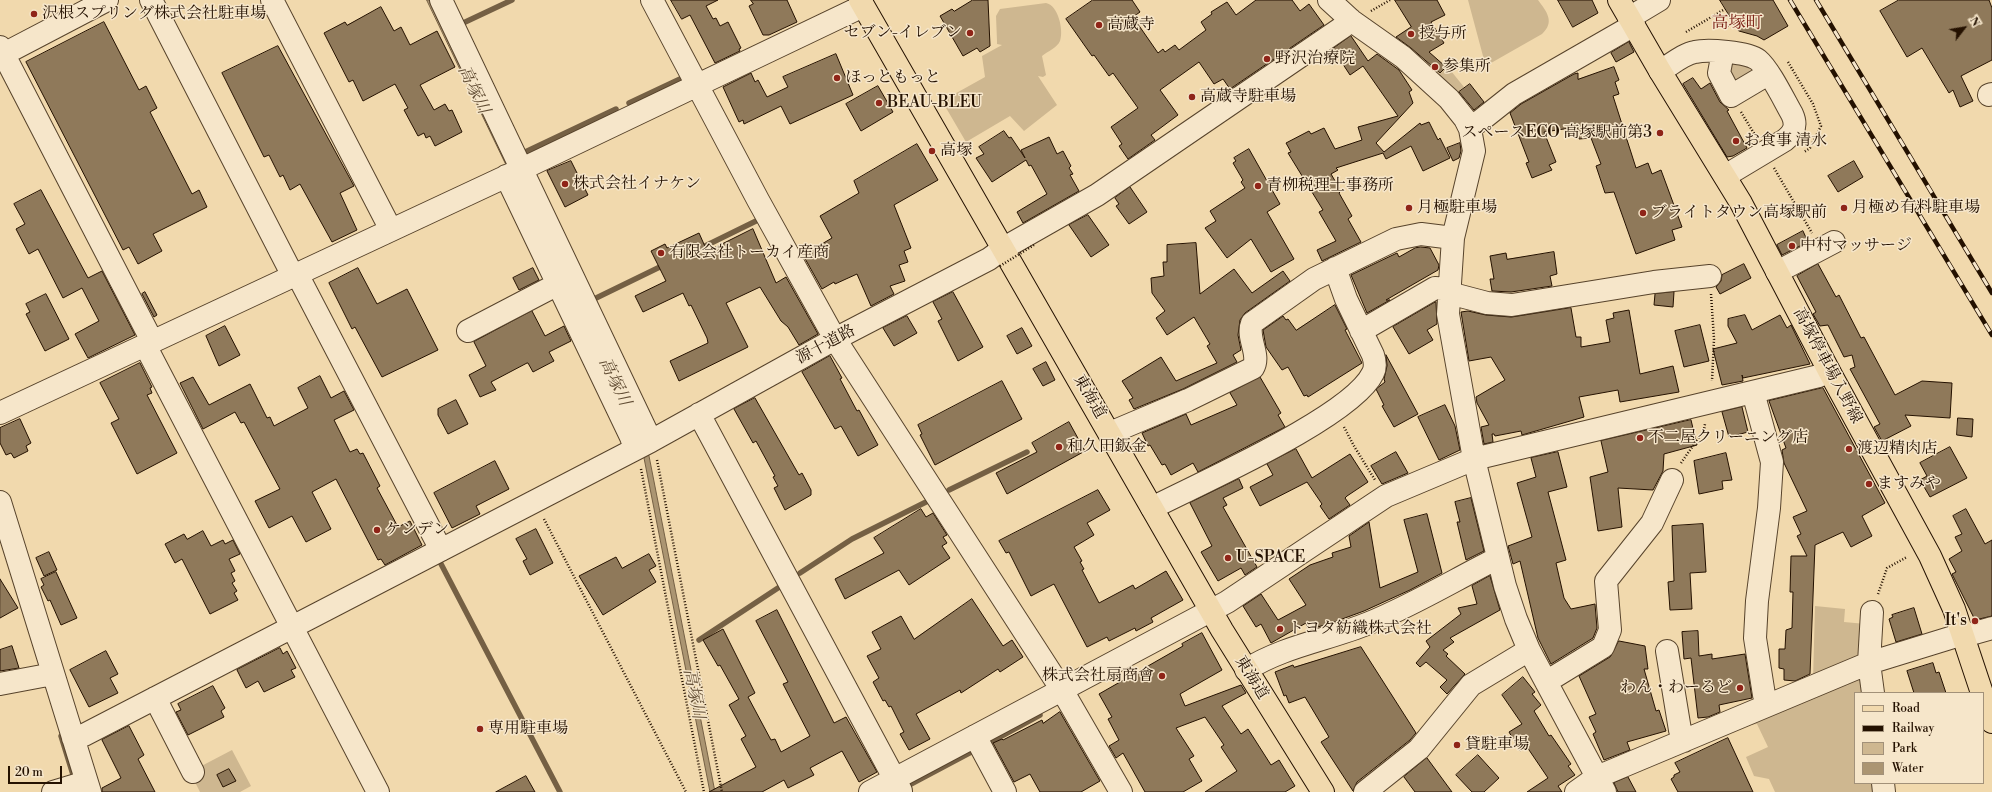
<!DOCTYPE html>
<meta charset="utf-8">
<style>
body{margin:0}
#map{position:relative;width:1992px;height:792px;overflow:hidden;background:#f1d9ad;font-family:"Libre Bodoni",serif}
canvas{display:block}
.legend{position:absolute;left:1854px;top:692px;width:130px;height:92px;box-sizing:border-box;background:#f6e6ca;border:1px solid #a29179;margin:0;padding:5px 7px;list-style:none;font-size:12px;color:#241100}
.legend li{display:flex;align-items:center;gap:8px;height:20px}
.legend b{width:20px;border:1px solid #a29179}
.north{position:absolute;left:1944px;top:8px;width:40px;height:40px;-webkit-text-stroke:3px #f6e6ca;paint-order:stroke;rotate:59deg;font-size:11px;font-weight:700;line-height:16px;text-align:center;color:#241100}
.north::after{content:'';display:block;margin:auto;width:14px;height:18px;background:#241100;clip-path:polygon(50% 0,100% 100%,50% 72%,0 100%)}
.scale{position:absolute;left:8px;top:766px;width:54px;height:18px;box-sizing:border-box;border:2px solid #241100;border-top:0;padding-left:5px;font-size:12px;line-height:14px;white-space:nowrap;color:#241100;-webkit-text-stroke:3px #f6e6ca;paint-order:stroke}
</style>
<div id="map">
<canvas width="1992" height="792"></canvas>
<ul class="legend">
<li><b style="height:5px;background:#f1d9ad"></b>Road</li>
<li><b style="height:5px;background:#241100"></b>Railway</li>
<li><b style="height:11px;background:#ceb790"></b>Park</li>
<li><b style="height:11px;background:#ab9572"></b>Water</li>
</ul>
<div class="north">N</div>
<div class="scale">20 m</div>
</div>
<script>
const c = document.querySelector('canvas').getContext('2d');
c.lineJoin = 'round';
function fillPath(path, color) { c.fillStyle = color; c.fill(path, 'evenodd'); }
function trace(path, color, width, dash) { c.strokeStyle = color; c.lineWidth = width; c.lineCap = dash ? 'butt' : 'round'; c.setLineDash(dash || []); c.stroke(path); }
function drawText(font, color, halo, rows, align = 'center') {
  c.font = font + ' "Libre Bodoni","Noto Serif JP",serif'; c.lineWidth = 3; c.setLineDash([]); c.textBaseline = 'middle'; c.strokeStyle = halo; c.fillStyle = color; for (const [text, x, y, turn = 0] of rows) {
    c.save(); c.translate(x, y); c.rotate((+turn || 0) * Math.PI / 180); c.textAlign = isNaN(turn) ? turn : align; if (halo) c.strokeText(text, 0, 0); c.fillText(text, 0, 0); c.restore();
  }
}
const green = new Path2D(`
 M1468,0H1538C1547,12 1555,22 1542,34L1491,63L1486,61L1483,56Z
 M1046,3C1058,5 1064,30 1060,41C1057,48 1048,51 1042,56L1046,75L1043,77L1038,76L1057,105L1024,131L1010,116L966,142L942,101L985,77L982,56L1002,45L997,44V41L996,16L1000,9Z
 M1728,63L1745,65L1756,75L1736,87L1725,69Z
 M1447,66L1464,87L1454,95L1436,78Z
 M1815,606L1845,609L1844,622L1866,624L1864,656L1813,681Z
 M1859,675L1867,693H1855V783H1878L1879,792H1775L1769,779L1754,776L1746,757L1768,747L1757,724L1749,725Z
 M232,750L251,786L240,792H200L190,772Z`);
const water = new Path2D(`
 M427,0H433L641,433L649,456L715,792H710L644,458L636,435Z`);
const stream = new Path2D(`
 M461,24L512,0
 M629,103L680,79
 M523,153L616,109
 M699,249L756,221
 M590,301L666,264
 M949,490L1027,452
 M440,562L560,792
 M800,573L852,539L928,501
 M699,640L781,586
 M62,735L61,736L74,778
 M987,744L1040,715
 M911,784L975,750`);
const building = new Path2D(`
 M671,0H718L706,6L713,19L716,18L720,26L728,22L741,48L739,49L740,51L715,63L690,15L682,19Z
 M751,0H787L797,22L769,35H763L749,6L753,4Z
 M973,0H988L990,46L980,52L977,48L963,56L940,16L952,9L954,11Z
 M1093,0H1132L1140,12L1133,17L1158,53L1163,49L1165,52L1175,45L1179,50L1206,30L1201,22L1212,14L1211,12L1227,2L1236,15L1256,0H1292L1300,11L1309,4L1324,25L1230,89L1223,79L1214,84L1199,62L1160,90L1178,115L1151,135L1155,140L1128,159L1119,146L1122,144L1111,127L1138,108L1113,73L1109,76L1094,55L1092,56L1066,19Z
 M1395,0H1437L1445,15L1431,22L1444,43L1429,52L1446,67L1440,73L1411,48L1396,37L1411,27Z
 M1558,0H1592L1598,13L1573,27Z
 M1720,0H1773L1788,26L1764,40L1757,36L1739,31Z
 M1899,0H1989L1992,8V60L1961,76L1973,101L1960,107L1953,90L1949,93L1922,48L1907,57L1880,11Z
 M381,7L394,31L401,27L410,45L437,31L455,67L420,85L434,110L445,104L449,111L452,110L462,132L435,146L430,136L426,138L424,133L418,136L404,110L408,108L395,84L363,101L353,80L349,82L324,33L345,22L347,25Z
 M104,22L139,90L146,86L157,108L150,112L192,194L199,190L207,207L153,234L162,251L138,264L129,247L123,250L26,62Z
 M1351,36L1368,61L1377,54L1399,70L1412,90L1409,92L1413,103L1376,143L1384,152L1420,123L1421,125L1429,122L1438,140L1440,138L1450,158L1423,171L1411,146L1386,159L1383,153L1336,168L1338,170L1331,174L1341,191L1339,193L1352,216L1348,219L1361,242L1322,261L1317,250L1336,241L1319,212L1323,210L1288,153L1291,152L1286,143L1309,131L1311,134L1324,128L1335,149L1362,140L1358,127L1398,116L1363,66L1350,75L1333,49Z
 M1629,42L1634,52L1616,62L1611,53Z
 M278,46L354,186L340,193L357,230L332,242L300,184L290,190L283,175L280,177L269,155L264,157L222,73Z
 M836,54L853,95L790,124L781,106L744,124L743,120L739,122L723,87L751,73L755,82L758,80L767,97L788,87L783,77Z
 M1614,67L1619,80L1615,82L1619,94L1613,96L1636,168L1648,163L1652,174L1661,170L1682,227L1672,230L1675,240L1636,254L1614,192L1605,193L1596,166L1601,164L1591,138L1579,139L1577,127L1544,132L1556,162L1549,165L1552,170L1532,178L1526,163L1529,162L1510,113L1521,104L1574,74L1578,73V79Z
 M1693,78L1701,89L1710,83L1720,102L1729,110L1727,111L1747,148L1733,156L1727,157L1683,84Z
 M1470,84L1484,102L1474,110L1459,92Z
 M878,86L893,112L861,131L846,104Z
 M1004,131L1009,138L1011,137L1025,158L1021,150L1049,137L1057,154L1063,151L1071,166L1069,168L1073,174L1070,175L1079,191L1023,223L1017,212L1047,194L1031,165L1029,166L1026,160L992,182L976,158L984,154L979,147Z
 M1460,143L1461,151L1459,158L1453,161L1447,148Z
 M917,144L938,180L894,205L911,248L904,251L908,262L899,265L905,281L890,286L894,294L871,306L857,274L835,284L834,282L822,289L803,255L832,238L820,216L859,193L854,181Z
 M1249,149L1280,204L1267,212L1294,259L1271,272L1251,239L1227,258L1205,228L1216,221L1210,211L1245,188L1241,182L1243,180L1233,163L1236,161L1234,158Z
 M571,161L588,195L565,207L547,171Z
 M1854,161L1863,177L1838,192L1828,176Z
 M1130,187L1147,212L1129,224L1116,206L1119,204L1115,198Z
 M41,190L88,278L102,271L135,335L88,358L75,334L99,321L82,288L63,298L38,249L29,254L16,229L25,224L14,204Z
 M1088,215L1109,245L1091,257L1069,225Z
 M753,229L776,283L786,277L818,334L799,345L788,327L781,321L760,287L726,303L748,347L679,381L670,361L708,343L707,338L691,305L689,306L683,293L643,312L635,296L666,281L651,251L665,244L667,248L699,233L707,251Z
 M1803,231L1808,242L1782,255L1777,245Z
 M1196,243L1200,294L1234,269L1252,293L1283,271L1290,281L1245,313L1240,320L1238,335L1241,350L1233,355L1237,362L1183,389L1134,409L1129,400L1133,398L1122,381L1161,357L1176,381L1217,363L1207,346L1210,344L1194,317L1167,335L1156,318L1165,311L1152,293L1151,278L1164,276L1163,262H1167V245Z
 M1421,247L1430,248L1439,265L1438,270L1386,300H1390L1367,313L1351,275L1397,253L1399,257L1415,248Z
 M1554,252L1557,274L1550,276L1552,286L1511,292L1492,291L1490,279H1494L1490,256L1506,253L1507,259Z
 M1744,264L1751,278L1720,294L1716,287L1721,281L1722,275Z
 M1818,264L1836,297L1839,295L1861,338L1864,337L1895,395L1922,381L1952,383L1950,418L1905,415L1911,426L1882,441L1874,427L1880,424L1850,369L1855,367L1852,355L1844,357L1828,325L1820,326L1813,314L1816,312L1797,276Z
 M358,268L377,304L407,289L438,350L382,377L355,327L352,329L329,283Z
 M533,268L539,280L519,290L513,278Z
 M145,292L157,315L154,317L142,294Z
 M953,292L983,347L958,361L938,321L942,319L933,302Z
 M1674,292L1673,307L1654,305L1655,294Z
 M46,294L69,339L45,351L26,314L30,312L26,304Z
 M1436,302L1437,324L1427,330L1433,340L1409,354L1393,327Z
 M1335,305L1347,329L1345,330L1362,363L1308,397L1307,395L1304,396L1288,367L1282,370L1266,347L1263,330L1283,316L1286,320L1288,319L1296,330Z
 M1571,308L1576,337H1581V347L1610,342L1606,320L1614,318L1613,313L1629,310L1640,374L1673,366L1679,392L1620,402L1618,390L1579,397L1584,417L1522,435L1521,431L1495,436L1494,434H1492L1493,442L1484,444L1481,427L1489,425L1477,403L1476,397L1505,380L1491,357L1469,361L1461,312L1468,311L1486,315L1511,317Z
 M532,311L545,336L564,326L571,341L549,352L554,361L533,372L528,363H527L491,382L496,390L480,397L469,375L486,366L474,342Z
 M1745,315L1752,330L1780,315L1787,328L1791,325L1810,364L1743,378L1742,375L1743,381L1722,385L1713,349L1737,343L1728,326V319Z
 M907,316L917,333L894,346L883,328Z
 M1700,325L1709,361L1684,367L1675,331Z
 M225,326L240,355L219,366L206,336Z
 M1022,328L1032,346L1017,354L1007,336Z
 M1386,355L1418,414L1394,427L1382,406L1384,405L1376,389L1385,382L1384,379L1387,366Z
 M830,356L842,378L840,379L857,411L859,410L878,445L858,456L841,426L835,429L802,372Z
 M1046,362L1055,380L1043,386L1033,369Z
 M140,363L152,387L150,388L152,393L147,395L177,453L137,474L111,423L119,419L100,383Z
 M320,376L331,398L344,391L354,410L334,420L350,452L357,449L360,454L363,453L380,486L377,488L398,527L410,521L422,545L385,565L381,559L378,560L336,479L312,492L331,529L306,542L292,516L269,528L255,501L280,489L244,422L241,423L235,412L203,429L180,383L193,377L209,405L250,384L267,418L270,417L274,426L308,408L298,388Z
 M1260,377L1281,413L1278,415L1285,427L1198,472L1193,463L1171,475L1165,464L1162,465L1150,445L1148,446L1142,433L1186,414L1191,425L1237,405L1230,393Z
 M1002,381L1022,419L935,465L920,435L922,434L918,425Z
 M1823,388L1885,503L1862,516L1872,536L1851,547L1843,532L1815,545L1810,674L1795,681L1784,680V669L1779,668V649H1785L1786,630L1792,628L1793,592H1790L1791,556H1807L1797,536L1801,534L1793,517L1807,511L1784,463L1782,450L1786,448L1769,401Z
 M755,398L799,475L802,473L811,490V495L785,510L774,488L778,486L773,477L775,476L756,441L753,443L734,409Z
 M456,400L468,424L448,434L438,415V409Z
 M1445,405L1455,426L1460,450L1439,460L1418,417Z
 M1742,407L1748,432L1729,437L1722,412Z
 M1958,418L1973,419L1972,437L1957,435Z
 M20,419L31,443L26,446L28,451L14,458L11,453L6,455L0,443V428Z
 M1691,420L1697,445L1664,454L1663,471L1653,490L1618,488L1622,527L1598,531L1590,477L1608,472L1601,441Z
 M1069,422L1085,451L1007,494L996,473L1037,452L1032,443Z
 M1950,447L1967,478L1930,497L1920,480L1927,476L1920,463Z
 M1296,449L1312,478L1350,454L1368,482L1347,496L1345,498L1350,505L1329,519L1320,506L1322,504L1307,482L1260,506L1250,487L1273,475L1267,464Z
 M1396,452L1408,473L1382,484L1371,466Z
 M1558,452L1567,487L1548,492L1566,560L1556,563L1564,598L1571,609L1595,604L1597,628L1593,638L1551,664L1538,638L1520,561L1513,564L1508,546L1532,537L1517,483L1536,477L1531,458Z
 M1726,453L1732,480L1722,481L1723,489L1699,494L1694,461Z
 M495,461L509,489L476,506L480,514L452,528L434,493Z
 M1239,479L1243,488L1223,498L1227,505L1223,507L1257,567L1245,575L1241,568L1218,581L1201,552L1212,546L1190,503Z
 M1098,490L1110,510L1087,523L1094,535L1074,547L1082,561L1080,562L1084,569L1082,570L1099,603L1133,585L1135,589L1166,571L1183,600L1151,618L1153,622L1136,631L1135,628L1109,641L1107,637L1087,647L1054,584L1031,596L1009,552L1006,553L999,541Z
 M1471,498L1484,551L1466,560L1457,522H1460L1455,502Z
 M921,509L926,517L933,513L947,535L943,537L947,543L942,546L950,558L909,585L899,570L845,599L835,579L884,553L874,538Z
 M1966,509L1985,544L1992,540V616L1975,620L1952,574L1956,572L1949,559L1962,551L1955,537L1962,534L1953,516Z
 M1427,514L1442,573L1410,590L1364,611L1334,622L1308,630L1306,623L1271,643L1261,624L1256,627L1243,606L1261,594L1278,620L1306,605L1289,579L1310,565L1333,557L1332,553L1351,547L1349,536L1369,522L1380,588L1418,572L1404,520Z
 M1703,524L1706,572L1690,573L1692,609L1670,610L1668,582L1674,581L1672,526Z
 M536,529L553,563L530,575L523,561L527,559L516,539Z
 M203,531L211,546L223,540L225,544L233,540L240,554L229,559L235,571L231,573L235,581L232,583L237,591L234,593L238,600L210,614L182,559L175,563L165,544L184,534L187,539Z
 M49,552L57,570L44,576L36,558Z
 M649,554L656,566L649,570L656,582L603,615L579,576L616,557L622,568Z
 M56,572L77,618L61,625L50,600L48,601L41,587L44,585L41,579Z
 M1490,576L1500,610L1450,638L1454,642L1443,650L1448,654L1446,656L1465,674L1447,694L1440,687L1447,680L1426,662L1420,667L1416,663L1430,647L1426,641L1461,614L1458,608L1477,604L1472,586Z
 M0,579L18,608L0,618Z
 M972,599L1003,646L1012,640L1023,657L1000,672L998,669L961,693L960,690L916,714L930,739L909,750L900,734L904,732L891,706L889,707L885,700L883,701L873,682L879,678L867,656L881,649L872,632L901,616L914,639Z
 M1914,608L1922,634L1896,642L1889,619L1893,617L1892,615Z
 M777,610L834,723L846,717L877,772L859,782L842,751L810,768L814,775L788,788L784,780L762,792H709L756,767L741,739L746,736L729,705L739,699L720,665L718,666L703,640L723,629L755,693L748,697L771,740L775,739L781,752L810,736L783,684L788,682L756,621Z
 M1698,631L1699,656L1712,654V659L1745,654L1752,698L1719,705L1720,712L1708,717L1698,718L1691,658L1684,659L1682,632Z
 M1202,633L1222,670L1180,694L1185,706L1241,685L1246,693L1222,706L1241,734L1248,729L1271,765L1279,760L1295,786L1285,792H1205L1237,771L1221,747L1224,745L1205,717L1176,728L1194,756L1189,759L1202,781L1183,792H1145L1123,753L1116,758L1109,746L1119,740L1108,719L1112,717L1099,694L1183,646L1182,644Z
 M1619,641L1645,646L1648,669H1644L1656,711L1659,710L1666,731L1627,742L1630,750L1604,760L1593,734L1596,732L1589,717L1596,714L1579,676L1610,657Z
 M12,646L19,668L0,671V650Z
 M1361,647L1416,733L1410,740L1357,782L1353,791L1321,742L1329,737L1305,697L1289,703L1286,695L1284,696L1275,672L1293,665L1294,667Z
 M280,648L283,654L287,651L296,668L291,670L295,677L264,692L258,681L246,688L237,670Z
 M106,651L118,674L110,678L118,693L89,707L70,670Z
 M1933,663L1936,673L1939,672L1946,693H1914L1907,671Z
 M1523,677L1535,692L1532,694L1541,705L1534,711L1549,736L1551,735L1571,764L1568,766L1575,775L1558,786L1562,792H1527L1548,778L1527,747L1520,751L1509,732L1522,724L1502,695Z
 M213,686L225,708L221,711L224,717L188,735L176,712L181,710L178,704Z
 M1060,712L1100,781L1081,792H1040L1030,774L1014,782L993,743L1002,739L1003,740L1042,720L1043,723Z
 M129,726L144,755L138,759L155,792H102V788L121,778L102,740Z
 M1728,738L1753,792H1678L1671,779L1674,777V775L1680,772L1675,763Z
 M1478,755L1499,778L1484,792H1472L1456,775Z
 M1427,758L1452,792H1415L1404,777Z
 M229,769L236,781L223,787L217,775Z
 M526,776L535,792H496Z
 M1628,777L1636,792H1618L1614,783Z`);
const path = new Path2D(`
 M1371,11L1390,0
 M1736,22L1739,27
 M1728,26L1731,24
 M1686,32L1725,9
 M1788,62L1813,104L1821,126L1810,148L1804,152
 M1741,112L1755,135
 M1774,168L1812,233
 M1711,294L1714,339L1712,381
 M1344,427L1354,446L1375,480
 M657,460L722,792
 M1681,463L1704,430L1705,424
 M641,469L704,792
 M544,519L686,792
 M1878,594L1887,568L1907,557`);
const minor = new Path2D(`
 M151,0L293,276
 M272,0L391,230
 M441,0L651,441
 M652,0L758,200L835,339L1062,690L1121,792
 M1329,0L1352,21L1403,57L1449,99L1465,119L1470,129L1474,151L1453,238L1448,314L1474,459L1505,586L1516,619L1529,650L1605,792
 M1629,18L1659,0
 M0,47L152,341
 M1723,52L1719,73L1731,96L1768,74
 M0,56L107,0
 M1660,71C1671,65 1683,54 1695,52C1707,49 1748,52 1758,60C1769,69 1784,100 1792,114C1797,125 1795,132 1785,140L1725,176
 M1989,95L1992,94
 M1469,127L1480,121L1514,94L1634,25
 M506,176L631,437L635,449
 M1777,272L1834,242
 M297,274L441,550
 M1449,293L1487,303L1512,305L1654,282L1710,276
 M468,331L558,284
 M1361,331L1435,288L1449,289
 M145,345L378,792
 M1753,392L1772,462L1769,508L1757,601L1755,638L1764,695L1768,705
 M0,413L522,169L863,6
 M699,414L901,791
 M1110,433L1188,400L1253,368C1261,355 1246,338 1252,323L1314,279L1396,239L1421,234L1453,238
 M0,502L90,792
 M1152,508C1200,483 1352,417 1373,373C1376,367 1375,361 1373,355L1346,299L1335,268
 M1872,612L1869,663L1873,693
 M1964,636L1992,628
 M1667,651L1680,730L1684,741
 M1246,670C1284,646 1328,640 1369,623C1411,606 1451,582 1492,561L1498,560
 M1546,682L1603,647L1610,630L1606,581L1652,523L1672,480
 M0,684L53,674
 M155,698L193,772
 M975,736L1005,792
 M73,738L84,735L651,441L835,339L989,259L1004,248L1097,195L1343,27L1350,19
 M1883,783L1884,792
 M53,792L86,782
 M870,792L1227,602L1386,496L1474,459L1819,376L1829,371
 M1365,792L1419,749L1471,685L1529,650
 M1576,792L1597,777L1869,663L1963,634`);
const major = new Path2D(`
 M1619,0L1660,71L1741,203L1829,371L1930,556L1954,609L1982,693
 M1983,695L1992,722`);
const highway = new Path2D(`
 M860,0L1222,630L1323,792`);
const rail = new Path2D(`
 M1790,0L1992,335
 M1816,0L1992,293`);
const pathBridge = new Path2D(`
 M1000,266L1034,245`);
const markers = [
 [34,14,4,"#8f2418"],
 [1099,25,4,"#8f2418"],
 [970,33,4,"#8f2418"],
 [1411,34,4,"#8f2418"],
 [1267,59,4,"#8f2418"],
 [1435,67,4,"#8f2418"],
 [837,78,4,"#8f2418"],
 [1192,97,4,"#8f2418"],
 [879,103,4,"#8f2418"],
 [1660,133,4,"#8f2418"],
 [1736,141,4,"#8f2418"],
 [932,151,4,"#8f2418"],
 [565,184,4,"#8f2418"],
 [1258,186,4,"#8f2418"],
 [1409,208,4,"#8f2418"],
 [1844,208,4,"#8f2418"],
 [1643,213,4,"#8f2418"],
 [1792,246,4,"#8f2418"],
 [661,253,4,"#8f2418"],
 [1640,438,4,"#8f2418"],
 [1059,447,4,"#8f2418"],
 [1849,449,4,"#8f2418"],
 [1869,484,4,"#8f2418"],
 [377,530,4,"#8f2418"],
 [1228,558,4,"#8f2418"],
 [1975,621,4,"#8f2418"],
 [1280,629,4,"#8f2418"],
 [1162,676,4,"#8f2418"],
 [1740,688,4,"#8f2418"],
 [480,729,4,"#8f2418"],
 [1457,745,4,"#8f2418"]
];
const poiNames = [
 ["沢根スプリング株式会社駐車場",42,14],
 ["高蔵寺",1107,25],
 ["セブン-イレブン",962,33,"right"],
 ["授与所",1419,34],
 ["野沢治療院",1275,59],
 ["参集所",1443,67],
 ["ほっともっと",845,78],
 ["高蔵寺駐車場",1200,97],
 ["BEAU-BLEU",887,103],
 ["スペースECO 高塚駅前第3",1652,133,"right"],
 ["お食事 清水",1744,141],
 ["高塚",940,151],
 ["株式会社イナケン",573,184],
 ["青栁税理士事務所",1266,186],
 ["月極駐車場",1417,208],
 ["月極め有料駐車場",1852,208],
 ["ブライトタウン高塚駅前",1651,213],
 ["中村マッサージ",1800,246],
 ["有限会社トーカイ産商",669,253],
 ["不二屋クリーニング店",1648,438],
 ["和久田鈑金",1067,447],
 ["渡辺精肉店",1857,449],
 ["ますみや",1877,484],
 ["ケンデン",385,530],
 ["U-SPACE",1236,558],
 ["It's",1967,621,"right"],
 ["トヨタ紡織株式会社",1288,629],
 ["株式会社扇商會",1154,676,"right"],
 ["わん・わーるど",1732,688,"right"],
 ["専用駐車場",488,729],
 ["貸駐車場",1465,745]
];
const streetNames = [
 ["源十道路",826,345,-28],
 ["高塚停車場入野線",1827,366,62],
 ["東海道",1089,397,60],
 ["東海道",1251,678,58]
];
const neighbourhoodNames = [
 ["高塚町",1737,24]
];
const waterNames = [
 ["高塚川",473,90,64],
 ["高塚川",614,382,64],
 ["高塚川",693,694,79]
];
fillPath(green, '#ceb790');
fillPath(water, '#ab9572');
trace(water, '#756044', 1);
trace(stream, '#756044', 5.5);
fillPath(building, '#8f795a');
trace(building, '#241100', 1);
trace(minor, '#57432b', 24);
trace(major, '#241100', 24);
trace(highway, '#241100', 24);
trace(path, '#241100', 2.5, [1, 2]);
trace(minor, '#f6e6ca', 22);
trace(major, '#f1d9ad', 22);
trace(highway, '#f1d9ad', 22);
trace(rail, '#241100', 4.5);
trace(rail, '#f6e6ca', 3, [9]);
trace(pathBridge, '#241100', 2.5, [1, 2]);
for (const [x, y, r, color] of markers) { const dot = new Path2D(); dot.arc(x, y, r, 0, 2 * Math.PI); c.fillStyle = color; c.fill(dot); trace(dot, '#f6e6ca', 1.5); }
drawText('16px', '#241100', '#f6e6ca', poiNames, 'left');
drawText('16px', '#241100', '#f6e6ca', streetNames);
drawText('17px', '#7a1f14', '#f6e6ca', neighbourhoodNames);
drawText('italic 17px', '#614c33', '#f6e6ca', waterNames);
</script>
